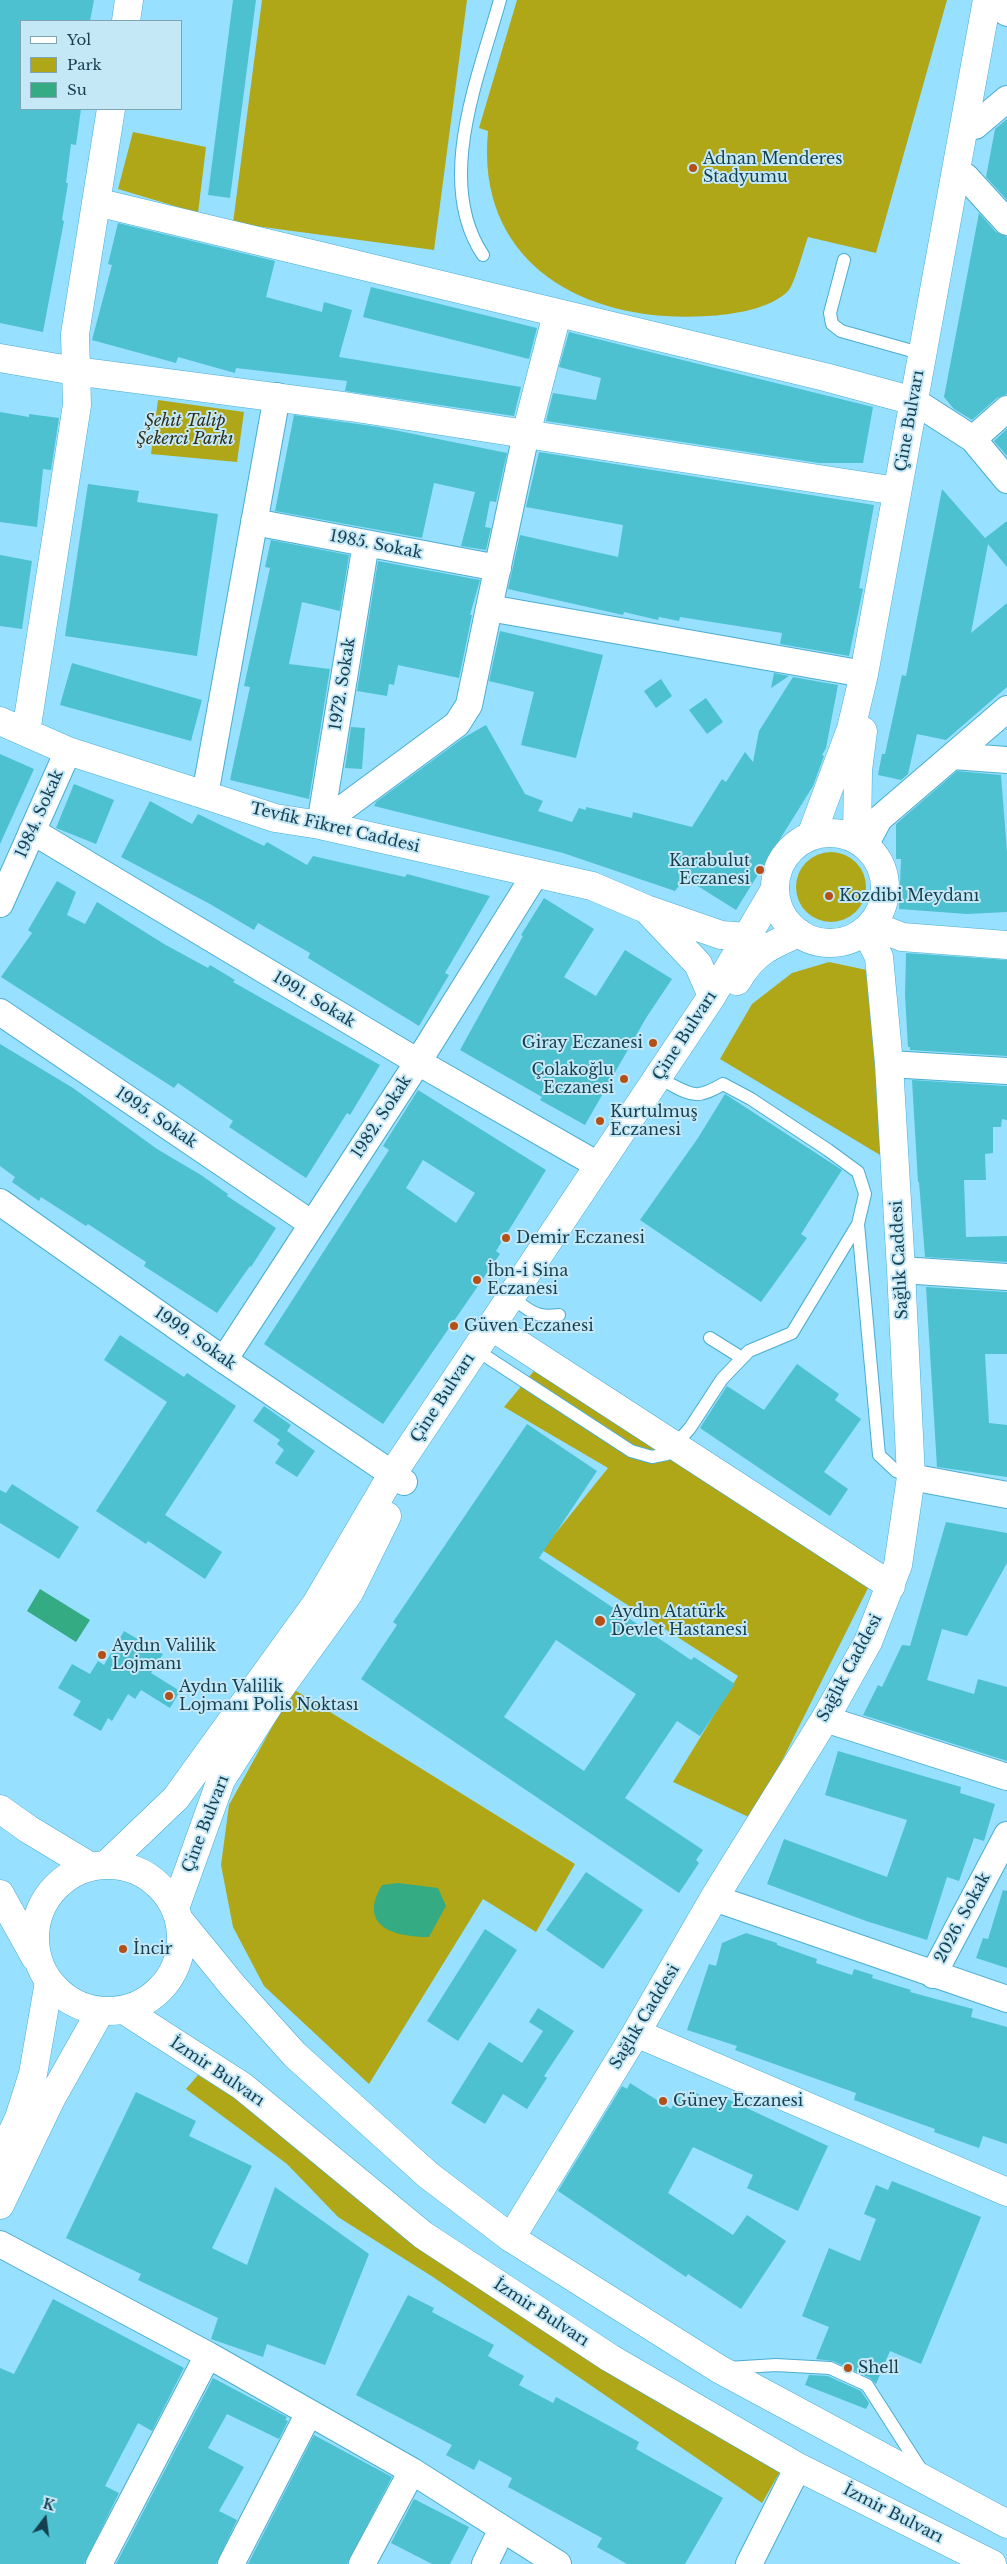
<!DOCTYPE html>
<meta charset="utf-8">
<style>
body{margin:0}
#map{position:relative;width:1007px;height:2564px;overflow:hidden;background:#97e0ff;font-family:"Libre Baskerville",serif}
canvas{display:block}
.legend{position:absolute;left:20px;top:20px;width:162px;height:90px;box-sizing:border-box;background:#c5e8f7;border:1px solid #7fa4b4;margin:0;padding:6px 9px;list-style:none;font-size:15px;color:#163f4f}
.legend li{display:flex;align-items:center;gap:10px;height:25px}
.legend b{width:25px;border:1px solid #7fa4b4}
.north{position:absolute;left:20px;top:2494px;width:50px;height:50px;-webkit-text-stroke:4px #c5e8f7;paint-order:stroke;rotate:15deg;font-size:14px;font-weight:700;line-height:20px;text-align:center;color:#163f4f}
.north::after{content:'';display:block;margin:auto;width:18px;height:22px;background:#163f4f;clip-path:polygon(50% 0,100% 100%,50% 72%,0 100%)}
</style>
<div id="map">
<canvas width="1007" height="2564"></canvas>
<ul class="legend">
<li><b style="height:6px;background:#fff"></b>Yol</li>
<li><b style="height:14px;background:#afa718"></b>Park</li>
<li><b style="height:14px;background:#34ab82"></b>Su</li>
</ul>
<div class="north">K</div>
</div>
<script>
const c = document.querySelector('canvas').getContext('2d');
c.lineJoin = 'round';
function fillPath(path, color) { c.fillStyle = color; c.fill(path, 'evenodd'); }
function trace(path, color, width, dash) { c.strokeStyle = color; c.lineWidth = width; c.lineCap = dash ? 'butt' : 'round'; c.setLineDash(dash || []); c.stroke(path); }
function drawText(font, color, halo, rows, align = 'center') {
  c.font = font + ' "Libre Baskerville",serif'; c.lineWidth = 4; c.setLineDash([]); c.textBaseline = 'middle'; c.strokeStyle = halo; c.fillStyle = color; for (const [text, x, y, turn = 0] of rows) {
    c.save(); c.translate(x, y); c.rotate((+turn || 0) * Math.PI / 180); c.textAlign = isNaN(turn) ? turn : align; if (halo) c.strokeText(text, 0, 0); c.fillText(text, 0, 0); c.restore();
  }
}
const green = new Path2D(`
 M262,0H467L434,250L233,223Z
 M517,0H947L876,253L808,237C804,248 795,282 789,290C772,309 731,315 707,316C588,324 475,266 488,131L479,128Z
 M133,132L206,147L198,213L118,189Z
 M158,400L244,412L237,462L151,454Z
 M796 887a35 35 0 1 1 70 0a35 35 0 1 1-70 0Z
 M829,962L876,972L885,1158L720,1059L752,1004L792,973Z
 M543,1360L873,1578L753,1819L673,1782L738,1676L542,1550L608,1468L504,1407Z
 M293,1689L575,1864L536,1932L483,1899L369,2084L264,1986L233,1927L221,1865L229,1805Z
 M198,2075L292,2134L781,2470L762,2503L433,2277L338,2217L287,2164L186,2089Z`);
const water = new Path2D(`
 M40,1589L90,1620L76,1642L27,1611Z
 M398,1883L438,1888L446,1906L429,1937C395,1937 357,1927 382,1885Z`);
const building = new Path2D(`
 M0,0H94L90,21H21V109H81L76,145L71,144L66,183H68L62,220L64,221L43,332L0,323Z
 M233,0H256L230,198L208,195Z
 M1007,119V200L986,177L995,129Z
 M979,213L996,232L1007,237V394L997,398L972,420L954,409L944,397Z
 M118,223L275,261L266,297L322,312L324,302L352,310L339,357L521,387L514,416L345,391L347,381L236,368L235,373L178,357L176,363L92,340L112,265L108,264Z
 M371,287L537,328L529,359L363,317Z
 M569,332L873,407L863,463H819L546,421L553,393L596,400L601,378L559,367Z
 M0,412L29,417V414L59,418L51,470L43,469L37,527L0,522Z
 M294,415L379,427L507,453L496,502L490,501L485,527L491,528L486,550L461,546L475,492L434,483L422,538L275,511Z
 M1007,429V456L994,441Z
 M539,452L874,505L859,588L863,589L849,656L780,644L782,633L680,617L679,621L659,617L658,620L624,612L623,615L508,589L520,535L618,557L623,525L526,507Z
 M88,484L139,491L137,502L218,514L197,656L65,636Z
 M942,489L985,538L1007,521V567L988,544L971,633L1007,603V687L946,740L917,734L908,774L901,780L878,775L882,754H885L902,675L906,676Z
 M271,540L349,555L340,611L302,602L289,664L330,669L309,799L230,780L250,687L244,686L270,568L265,567Z
 M0,555L32,561L22,629L0,626Z
 M378,561L480,580L470,615H472L459,678L398,665L394,685L389,684L387,696L357,691Z
 M500,631L603,655L576,758L521,745L534,692L489,681Z
 M72,663L202,700L191,741L60,705Z
 M774,673L789,676L771,688Z
 M793,677L838,685L826,748L822,755L824,756L813,786L736,910L685,878L675,891L563,853L374,806L376,802L463,738L486,725L525,794L543,801L538,811L572,822L579,808L586,810V807L632,818L633,812L692,827L722,779L726,782L745,752L753,762L759,731Z
 M661,679L672,696L656,708L644,691Z
 M706,698L723,722L707,734L689,710Z
 M351,727L365,728L362,769L345,768Z
 M0,754L34,769L0,844Z
 M957,771L1001,775L1007,852V912L967,914L899,909L901,859H896V824Z
 M74,784L114,800L96,844L56,828Z
 M150,801L192,824L198,814L264,846L267,842L307,865L313,856L405,877L407,874L490,896L445,973L449,975L419,1026L308,958L310,953L258,923L254,930L210,904L121,857Z
 M57,881L76,892L67,915L85,924L97,902L164,944L208,968L210,965L235,980L233,982L380,1065L350,1115L347,1113L306,1178L229,1127L233,1121L178,1083L174,1088L1,977L32,933L28,930Z
 M544,898L594,929L564,977L596,996L625,950L672,979L646,1018L585,1125L540,1100L542,1097L460,1050L497,983L523,936L521,935Z
 M906,953L1007,960V1056L910,1050V1047H908L905,995Z
 M0,1044L73,1088L157,1149L201,1175L228,1194L227,1196L276,1228L251,1267L250,1266L217,1313L144,1266L146,1262L88,1224L86,1226L41,1197L39,1201L12,1182L15,1177L0,1166Z
 M912,1080L1007,1086V1120L1002,1119L1001,1127H993V1153L985,1154L986,1180H964L966,1237L1007,1236V1262L925,1257L919,1182H918Z
 M418,1090L546,1170L496,1251L500,1254L383,1424L264,1344L389,1150L383,1146ZM423,1160L475,1193L456,1223L406,1188Z
 M725,1094L842,1170L801,1234L807,1238L761,1302L640,1220L698,1138Z
 M926,1287L1007,1292V1354H985L989,1423L1007,1425V1477L937,1467Z
 M120,1335L184,1377L187,1373L236,1406L165,1515L222,1552L205,1579L148,1541L146,1544L96,1511L167,1402L104,1360Z
 M797,1364L839,1394L835,1400L861,1419L824,1472L848,1489L830,1516L700,1428L727,1386L764,1410Z
 M264,1406L291,1425L287,1431L315,1451L297,1477L275,1463L284,1450L277,1444L280,1440L253,1421Z
 M527,1424L597,1471L539,1558L691,1660L694,1657L735,1684L700,1736L677,1721L625,1798L703,1850L696,1860L699,1863L679,1893L361,1679L397,1625L393,1622ZM556,1640L636,1694L584,1771L504,1717Z
 M12,1484L79,1527L59,1559L0,1523V1490L6,1493Z
 M946,1522L1007,1533V1563L967,1636L942,1629L927,1680L974,1694L978,1679L1007,1687V1761L863,1715L878,1685L882,1687L902,1645L910,1646Z
 M124,1631L163,1654L151,1673L180,1691L170,1708L141,1690L135,1699L128,1694L112,1721L108,1718L101,1731L73,1715L81,1701L58,1688L72,1664L90,1674L98,1661L104,1665Z
 M838,1751L961,1787L960,1793L995,1804L984,1841L974,1838L959,1881L947,1877L927,1940L866,1921L767,1884L784,1839L887,1877L907,1820L825,1795Z
 M586,1872L643,1910L603,1969L546,1930Z
 M1003,1890L1007,1891V1968L976,1958L983,1938L988,1939Z
 M485,1929L517,1950L458,2041L427,2021Z
 M746,1933L777,1943V1945L817,1959L816,1963L852,1975L854,1969L873,1975L872,1978L911,1990L910,1992L973,2009L971,2017L1007,2027V2144L983,2136L979,2148L934,2132L935,2129L854,2100L856,2093L735,2050L737,2046L687,2030L709,1964L716,1966L722,1943Z
 M538,2008L574,2031L544,2076L547,2078L527,2109L503,2094L485,2124L451,2103L489,2042L522,2063L543,2031L529,2022Z
 M630,2083L671,2109L678,2097L682,2098L684,2094L689,2097L692,2091L719,2105L723,2097L828,2146L798,2211L747,2188L753,2175L693,2147L668,2193L733,2235L747,2215L786,2241L741,2309L688,2274L686,2277L558,2191L622,2086L627,2089Z
 M136,2092L196,2121L189,2136L252,2166L212,2248L247,2265L275,2187L369,2254L325,2365L267,2344L263,2357L211,2339L218,2318L138,2280L141,2274L66,2238Z
 M892,2181L981,2217L921,2364L890,2351L876,2384L870,2378L833,2361L816,2359L829,2327L802,2316L829,2248L860,2261L876,2219L864,2214L876,2185L888,2190Z
 M408,2295L434,2308L432,2312L494,2345L488,2356L524,2376L519,2385L553,2403L556,2397L639,2442L636,2449L723,2498L685,2564H627L597,2547L602,2538L508,2487L512,2478L479,2460L474,2470L446,2455L452,2445L356,2395Z
 M53,2299L184,2368L152,2431L138,2423L105,2486L119,2493L84,2564H0V2368L14,2374Z
 M809,2375L828,2376L861,2391L869,2403L866,2409L805,2385Z
 M213,2378L287,2417L285,2420L288,2421L279,2439L227,2414L208,2448L244,2467L219,2511L237,2520L216,2564H116Z
 M314,2435L392,2477L347,2564H248Z
 M414,2499L469,2527L450,2564H432L391,2543Z`);
const lane = new Path2D(`
 M483,255C434,182 479,76 500,0
 M844,260L830,313L832,324L841,331L923,354
 M670,1084C694,1097 699,1098 723,1084L751,1099L828,1150L858,1172L865,1194L858,1224L879,1455L896,1471L911,1477
 M522,1305C535,1315 542,1317 559,1315
 M710,1338L742,1358
 M487,1357L631,1451L652,1457L667,1454L690,1428L722,1379L749,1351L792,1333L858,1224
 M728,2368L776,2365L830,2368L867,2385L922,2471`);
const street = new Path2D(`
 M990,0L1007,13
 M975,126L1007,99
 M966,177L1007,222
 M914,401L973,439L1007,480
 M526,434L489,608L864,674
 M973,439L1007,409
 M254,522L498,568
 M953,756L1007,760
 M205,795L277,396
 M320,825L457,724L469,705L489,608
 M320,825L366,543
 M32,831L418,1062L598,1165
 M865,845L879,819L1007,709
 M0,904L68,751
 M0,1012L312,1224
 M889,1064L1007,1071
 M0,1202L224,1360L404,1482
 M901,1270L1007,1277
 M224,1360L418,1062L536,873
 M911,1477L1007,1495
 M825,1719L1007,1777
 M714,1898L1007,1999
 M933,1975L1007,1835
 M0,2244L208,2355L412,2471L558,2564
 M99,2564L208,2355
 M231,2564L309,2413
 M362,2564L412,2471
 M485,2564L502,2529
 M749,2564L798,2467`);
const secondary = new Path2D(`
 M126,21L129,0
 M96,202L825,377L914,401
 M0,358L75,371L350,407L897,491
 M526,434L557,314
 M0,721L68,751L205,795L275,818L320,825L592,886L646,909L721,935L747,937
 M26,732L77,405L75,334L111,109
 M775 888a55 55 0 1 1 110 0a55 55 0 1 1-110 0Z
 M811,836L851,729L864,674L987,0
 M857,839L858,770L863,731
 M649,912L698,964L712,996
 M872,925L902,937L1007,945
 M737,981C753,953 770,945 799,933
 M503,1334L891,1586
 M107,1864L176,1798L316,1604L393,1473L712,996L775,889
 M175,1908L221,1780L278,1691L349,1593L387,1516
 M636,2033L1007,2192
 M511,2238L636,2033L714,1898L825,1719L868,1642L898,1565L911,1477L901,1270L889,1064L879,957L866,931`);
const primary = new Path2D(`
 M0,2159L19,2118L33,2074L49,1982
 M0,2205L51,2099L100,2012`);
const highway = new Path2D(`
 M0,1809L28,1829L91,1867
 M35 1938a73 73 0 1 1 146 0a73 73 0 1 1-146 0Z
 M0,1894L35,1957
 M180,1921L233,1986L295,2055L428,2175L511,2238L719,2369L1007,2524
 M124,2010L242,2086L423,2235L610,2358L798,2467L992,2564`);
const markers = [
 [693,168,5,"#b35017"],
 [760,870,5,"#b35017"],
 [829,896,5,"#b35017"],
 [653,1043,5,"#b35017"],
 [624,1079,5,"#b35017"],
 [600,1121,5,"#b35017"],
 [506,1238,5,"#b35017"],
 [477,1280,5,"#b35017"],
 [454,1326,5,"#b35017"],
 [600,1621,6,"#b35017"],
 [102,1655,5,"#b35017"],
 [169,1696,5,"#b35017"],
 [123,1949,5,"#b35017"],
 [663,2101,5,"#b35017"],
 [848,2368,5,"#b35017"]
];
const poiNames = [
 ["Adnan Menderes",703,159],
 ["Stadyumu",703,177],
 ["Karabulut",750,861,"right"],
 ["Eczanesi",750,879,"right"],
 ["Kozdibi Meydanı",839,896],
 ["Giray Eczanesi",643,1043,"right"],
 ["Çolakoğlu",614,1070,"right"],
 ["Eczanesi",614,1088,"right"],
 ["Kurtulmuş",610,1112],
 ["Eczanesi",610,1130],
 ["Demir Eczanesi",516,1238],
 ["İbn-i Sina",487,1271],
 ["Eczanesi",487,1289],
 ["Güven Eczanesi",464,1326],
 ["Aydın Atatürk",611,1612],
 ["Devlet Hastanesi",611,1630],
 ["Aydın Valilik",112,1646],
 ["Lojmanı",112,1664],
 ["Aydın Valilik",179,1687],
 ["Lojmanı Polis Noktası",179,1705],
 ["İncir",133,1949],
 ["Güney Eczanesi",673,2101],
 ["Shell",858,2368]
];
const parkNames = [
 ["Şehit Talip",185,421],
 ["Şekerci Parkı",185,439]
];
const streetNames = [
 ["Çine Bulvarı",910,421,-80],
 ["1985. Sokak",376,545,11],
 ["1972. Sokak",343,684,-81],
 ["1984. Sokak",40,814,-66],
 ["Tevfik Fikret Caddesi",335,828,13],
 ["1991. Sokak",314,1000,31],
 ["Çine Bulvarı",685,1036,-57],
 ["1982. Sokak",382,1117,-57],
 ["1995. Sokak",156,1118,34],
 ["Sağlık Caddesi",900,1260,-93],
 ["1999. Sokak",195,1339,35],
 ["Çine Bulvarı",443,1398,-57],
 ["Sağlık Caddesi",850,1668,-62],
 ["Çine Bulvarı",206,1824,-69],
 ["2026. Sokak",963,1918,-62],
 ["Sağlık Caddesi",645,2017,-59],
 ["İzmir Bulvarı",217,2072,34],
 ["İzmir Bulvarı",541,2313,33],
 ["İzmir Bulvarı",893,2514,27]
];
fillPath(green, '#afa718');
fillPath(water, '#34ab82');
fillPath(building, '#4dc1cf');
trace(lane, '#4badd1', 14);
trace(street, '#4badd1', 28);
trace(secondary, '#4badd1', 29);
trace(primary, '#4badd1', 29);
trace(highway, '#4badd1', 29);
trace(lane, '#fff', 12);
trace(street, '#fff', 26);
trace(secondary, '#fff', 28);
trace(primary, '#fff', 28);
trace(highway, '#fff', 28);
for (const [x, y, r, color] of markers) { const dot = new Path2D(); dot.arc(x, y, r, 0, 2 * Math.PI); c.fillStyle = color; c.fill(dot); trace(dot, '#c5e8f7', 2); }
drawText('16px', '#163f4f', '#c5e8f7', poiNames, 'left');
drawText('italic 16px', '#2f2d17', '#c5e8f7', parkNames);
drawText('16px', '#163f4f', '#c5e8f7', streetNames);
</script>
